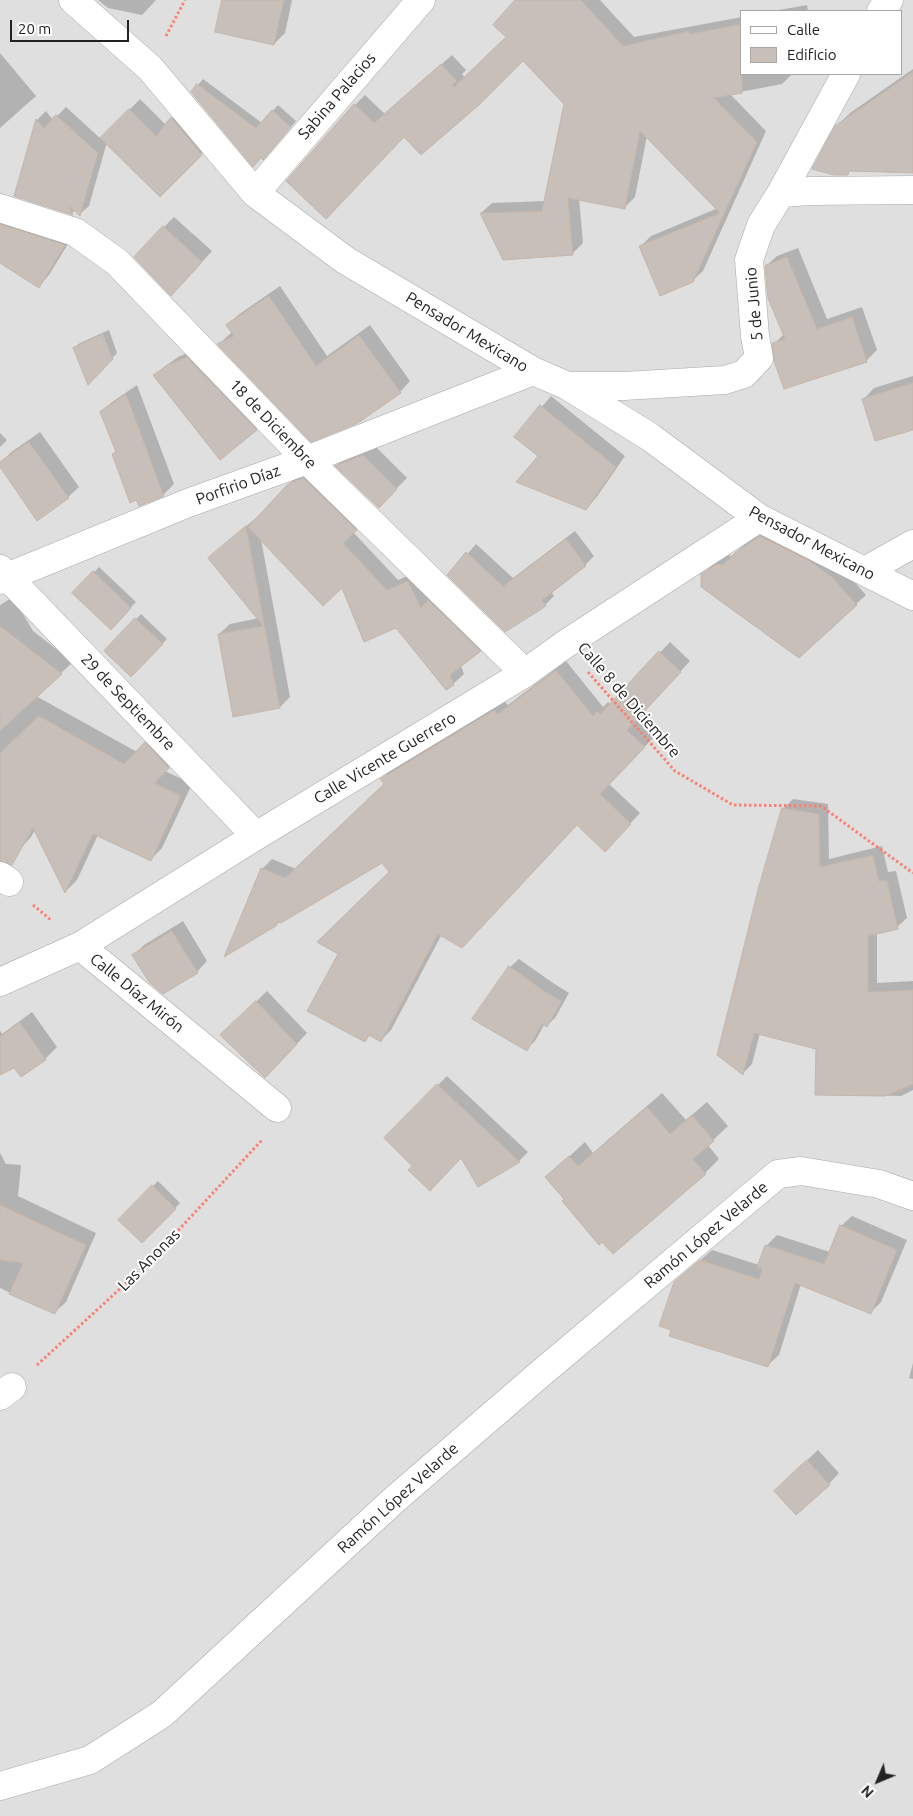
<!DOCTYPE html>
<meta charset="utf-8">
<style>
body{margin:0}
#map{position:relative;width:913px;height:1816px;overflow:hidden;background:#f2efe9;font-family:Ubuntu,sans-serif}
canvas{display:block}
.legend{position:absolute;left:740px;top:10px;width:162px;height:65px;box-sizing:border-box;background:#fff;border:1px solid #a7a7a7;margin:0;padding:6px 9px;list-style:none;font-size:15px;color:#222}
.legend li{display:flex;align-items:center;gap:10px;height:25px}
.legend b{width:25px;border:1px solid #a7a7a7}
.north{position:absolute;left:853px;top:1756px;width:50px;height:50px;-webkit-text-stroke:4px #fff;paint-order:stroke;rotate:225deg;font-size:14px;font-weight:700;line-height:20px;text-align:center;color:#222}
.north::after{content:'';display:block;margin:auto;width:18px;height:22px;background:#222;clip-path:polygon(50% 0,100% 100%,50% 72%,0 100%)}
.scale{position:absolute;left:10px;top:20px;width:119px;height:22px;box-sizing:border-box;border:2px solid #222;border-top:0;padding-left:6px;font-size:15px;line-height:18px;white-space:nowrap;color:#222;-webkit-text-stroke:4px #fff;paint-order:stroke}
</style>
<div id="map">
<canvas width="913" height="1816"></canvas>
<ul class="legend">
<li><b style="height:6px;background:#fff"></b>Calle</li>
<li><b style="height:14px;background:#c7bfb8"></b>Edificio</li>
</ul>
<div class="north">N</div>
<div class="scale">20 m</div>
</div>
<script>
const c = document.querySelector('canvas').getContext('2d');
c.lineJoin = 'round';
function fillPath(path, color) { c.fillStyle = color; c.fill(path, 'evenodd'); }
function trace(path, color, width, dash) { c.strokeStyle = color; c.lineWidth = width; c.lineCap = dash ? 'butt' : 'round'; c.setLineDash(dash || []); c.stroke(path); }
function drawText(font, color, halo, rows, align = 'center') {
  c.font = font + ' Ubuntu,sans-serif'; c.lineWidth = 4; c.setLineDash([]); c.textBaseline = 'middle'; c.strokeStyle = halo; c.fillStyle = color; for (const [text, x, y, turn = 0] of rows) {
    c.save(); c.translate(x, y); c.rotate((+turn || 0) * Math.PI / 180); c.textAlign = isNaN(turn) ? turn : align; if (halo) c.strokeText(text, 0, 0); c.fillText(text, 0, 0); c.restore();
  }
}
const residential = new Path2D(`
 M0,0H913V1816H0ZM742,11H902V74H742Z`);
const shadow = new Path2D(`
 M98,0H156L142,15L108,8Z
 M224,0H292L285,33L274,44Z
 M517,0H600L634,37L742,17V74H792L782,84L730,94L766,131L703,271L692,281L641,246L651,236L718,208L647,136L635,197L625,207L579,198L583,243L572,254L503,258L481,213L492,203L546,201L565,104L523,59L404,135L337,207L355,105L365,95L385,114L452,55L466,70L462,74L465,78L507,37Z
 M807,5L808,11H773Z
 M0,53L36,96L0,128Z
 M913,69V170H851L847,174L836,127L850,113Z
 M203,79L262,123L278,105L296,121L268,153L261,157L192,92Z
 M140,99L166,125L182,108L212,143L160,195L107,142L89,206L80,214L75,210L72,213L16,195L37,120L46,111L53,120L66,107L101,139Z
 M10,214L74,234L49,275L39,286L0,262V224Z
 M174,217L212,251L182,284L164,227Z
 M798,248L827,319L862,307L877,350L866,361L774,344L784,334L766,266L777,256Z
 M280,286L327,356L370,325L410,381L400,392L219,344L232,332L228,325L238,315Z
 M109,330L117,353L89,383L74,348L80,343Z
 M196,349L265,421L256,430L155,375L164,367L178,357Z
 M913,376V428L864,399L874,388Z
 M137,385L174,484L163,495L113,454L117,450L101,412L112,402Z
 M551,396L625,456L596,498L586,508L539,455L516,437Z
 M40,432L79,487L68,497L0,465L10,453Z
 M0,433L7,440L0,447Z
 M374,445L407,478L379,506L337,466L347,455Z
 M300,473L366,519L353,532L398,580L419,571L490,640L461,666L464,674L453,684L396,627L343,586L261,539L290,697L280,707L219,634L230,624L259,618L209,558L257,517V519Z
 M770,527L842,568L866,595L799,656L703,575L712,565L727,555L733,556L747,542Z
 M575,531L594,556L585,565L551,591L554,596L545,605L449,575L476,544L513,578Z
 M99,567L136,602L111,628L74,593Z
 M13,597L33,631L73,662L36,696L137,752L157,732L180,755L165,771L192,784L162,848L150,860L98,835L77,880L66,891L35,830L31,837L20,849L0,838V605Z
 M141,614L167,639L131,676L106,651Z
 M670,642L690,661L636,720L654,737L609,784L640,813L615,840L578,824L442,934L391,1030L381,1040L370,1034L365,1040L391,872L382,861L279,921L275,925L262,869L272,859L296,869L385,784L381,779L391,770L504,701L508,705L566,661L603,707L608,702L611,705Z
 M793,799L828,804L829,859L882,846L888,872L896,871L907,918L897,927L877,932V983L913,981V1090L901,1096L817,1094V1048L760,1033L752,1064L743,1073L783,809Z
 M183,921L207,961L197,972L134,955L144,945Z
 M519,959L553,983L569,993L555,1018L546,1026L544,1025L535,1041L527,1049L510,967Z
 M267,991L307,1033L276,1066L222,1035Z
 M32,1012L57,1047L45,1059L22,1076L15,1066L0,1074V1030L2,1034Z
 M447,1076L528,1152L519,1161L462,1156L414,1166L385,1138Z
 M662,1093L686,1120L707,1102L728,1126L708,1145L719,1159L705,1173L565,1199L547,1177L585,1142L593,1153Z
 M0,1153L6,1164L21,1165L18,1196L96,1233L66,1302L54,1313L0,1288Z
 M158,1181L180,1203L142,1242L119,1220Z
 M852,1216L907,1240L881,1302L871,1312L801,1284L779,1355L768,1365L675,1283L712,1250L759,1265L766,1246L777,1235L830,1252L841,1226Z
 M913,1363V1379L909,1378Z
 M818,1450L839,1473L829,1484L786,1480Z`);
const building = new Path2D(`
 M222,0H284L274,45L215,32Z
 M515,0H581L623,46L689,31V34L742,24V93L714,98L757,142L693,282L660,296L639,246L720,213L640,131L625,209L568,198L573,255L503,260L480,213L542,211L564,104L523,61L479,105L421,155L404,137L326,219L286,181L354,104L374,123L441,64L457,81L452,85L454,87L506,37L493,25Z
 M913,72V173L849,171L848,175H834L812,169L835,126Z
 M197,84L256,128L272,110L291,127L263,160L261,158L253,167L191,92Z
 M129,109L156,136L171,117L202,155L160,197L100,138Z
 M56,115L98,153L80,216L69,206L73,215L14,196L36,119L44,128Z
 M0,224L65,245L39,288L0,263Z
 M163,226L202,262L171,296L134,257Z
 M787,257L817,329L852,317L867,362L784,389L774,361L772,343L785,339L768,298L765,266Z
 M269,296L316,366L359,335L401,393L358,423L311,442L217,344L234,336L226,325Z
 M103,334L113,359L88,385L73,348Z
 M187,357L257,430L220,460L153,375L168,365Z
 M913,383V430L875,441L862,399Z
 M126,394L164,496L139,506L136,500L130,503L112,454L116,452L100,412Z
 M540,405L616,467L586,510L516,482L538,456L514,437Z
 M29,442L69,498L37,521L0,467V462Z
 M363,455L397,489L379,508L335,466Z
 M303,478L357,530L343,543L387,590L408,581L421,608L428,600L481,651L450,675L454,685L446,690L396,628L364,642L342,588L323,606L248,527L288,484Z
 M246,526L280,708L233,717L218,634L263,626L208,558Z
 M760,536L808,560L832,577L857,605L799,658L701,587V574L717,564L723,565L736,552Z
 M566,539L586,566L542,600L546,606L505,632L447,575L466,552L503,586Z
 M93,571L131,608L111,630L72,593Z
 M135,618L163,644L131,677L104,651Z
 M0,626L62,674L0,731Z
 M659,651L681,672L627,730L645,747L600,794L631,824L605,852L577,825L462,948L438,934L381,1042L369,1035L365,1042L307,1011L338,954L317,942L389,872L382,863L281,923L278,922L276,926L224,957L261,868L285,878L384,784L380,779L494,710L498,714L556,670L593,716L597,711L600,714Z
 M39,716L124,764L145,742L169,768L155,783L181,796L151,861L93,834L65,893L33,828L12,865L0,861V753Z
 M782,808L819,814L820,867L873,855L879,881L887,880L898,929L868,936V992L913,990V1084L885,1096L815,1095L816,1049L754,1033L743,1075L717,1055L759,886Z
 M172,931L198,973L163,994L149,982L132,955Z
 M509,966L544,991L562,1001L547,1027L542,1024L527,1051L472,1019Z
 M256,1001L297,1044L265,1078L220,1035Z
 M20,1022L46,1060L21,1077L14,1068L0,1075V1037Z
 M437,1084L520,1162L478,1187L461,1158L430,1191L408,1170L412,1166L384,1138Z
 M647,1107L670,1134L692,1115L714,1141L693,1159L706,1174L613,1254L602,1242L599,1245L562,1201L564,1199L545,1177L569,1156L578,1166Z
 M152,1185L176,1209L142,1243L118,1220Z
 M0,1205L86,1245L55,1314L9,1294L23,1263L0,1260Z
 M840,1225L897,1250L871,1314L795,1283L768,1367L669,1336L671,1330L659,1326L674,1282L700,1260L759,1279L762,1269L757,1267L765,1245L824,1264Z
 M807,1460L830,1485L796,1515L774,1491Z`);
const path = new Path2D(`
 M166,36L185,0
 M588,672L675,771L733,805L821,806L913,873
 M33,905L51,920
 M37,1365L148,1263L262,1140`);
const street = new Path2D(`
 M73,0L150,68L255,193L345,260L533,371L568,386L650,437L759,518L913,596
 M881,11L889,0
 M255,193L421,0
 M781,193L811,191L913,190
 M0,208L75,232L117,262L307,460L525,673
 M568,386H624L725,380L744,374L759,358L755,336L749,260L761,225L781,193L846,74
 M0,569L256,836
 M865,571L913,544
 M0,580L188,503L307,460L533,371
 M0,876L9,882
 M80,946L277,1108
 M0,982L80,946L256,836L525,673L564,645L759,518
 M0,1396L12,1387
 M0,1786L90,1760L162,1714L394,1500L540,1374L778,1174L801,1171L879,1184L913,1196`);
const streetNames = [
 ["Sabina Palacios",337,96,-49],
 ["5 de Junio",754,304,-95],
 ["Pensador Mexicano",467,332,31],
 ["18 de Diciembre",273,424,46],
 ["Porfirio Díaz",238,485,-20],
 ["Pensador Mexicano",812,543,28],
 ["Calle 8 de Diciembre",629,700,49],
 ["29 de Septiembre",128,702,46],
 ["Calle Vicente Guerrero",385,758,-31],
 ["Calle Díaz Mirón",137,993,39],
 ["Ramón López Velarde",706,1235,-40],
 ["Las Anonas",149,1260,-45],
 ["Ramón López Velarde",398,1498,-42]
];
fillPath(residential, '#e0dfdf');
fillPath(shadow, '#0003');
fillPath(building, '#c7bfb8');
trace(building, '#c4b6ab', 1);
trace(street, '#a9a9a9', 29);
trace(path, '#fa8072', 3, [2.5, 2.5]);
trace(street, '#fff', 28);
drawText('16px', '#222', '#fff', streetNames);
</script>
